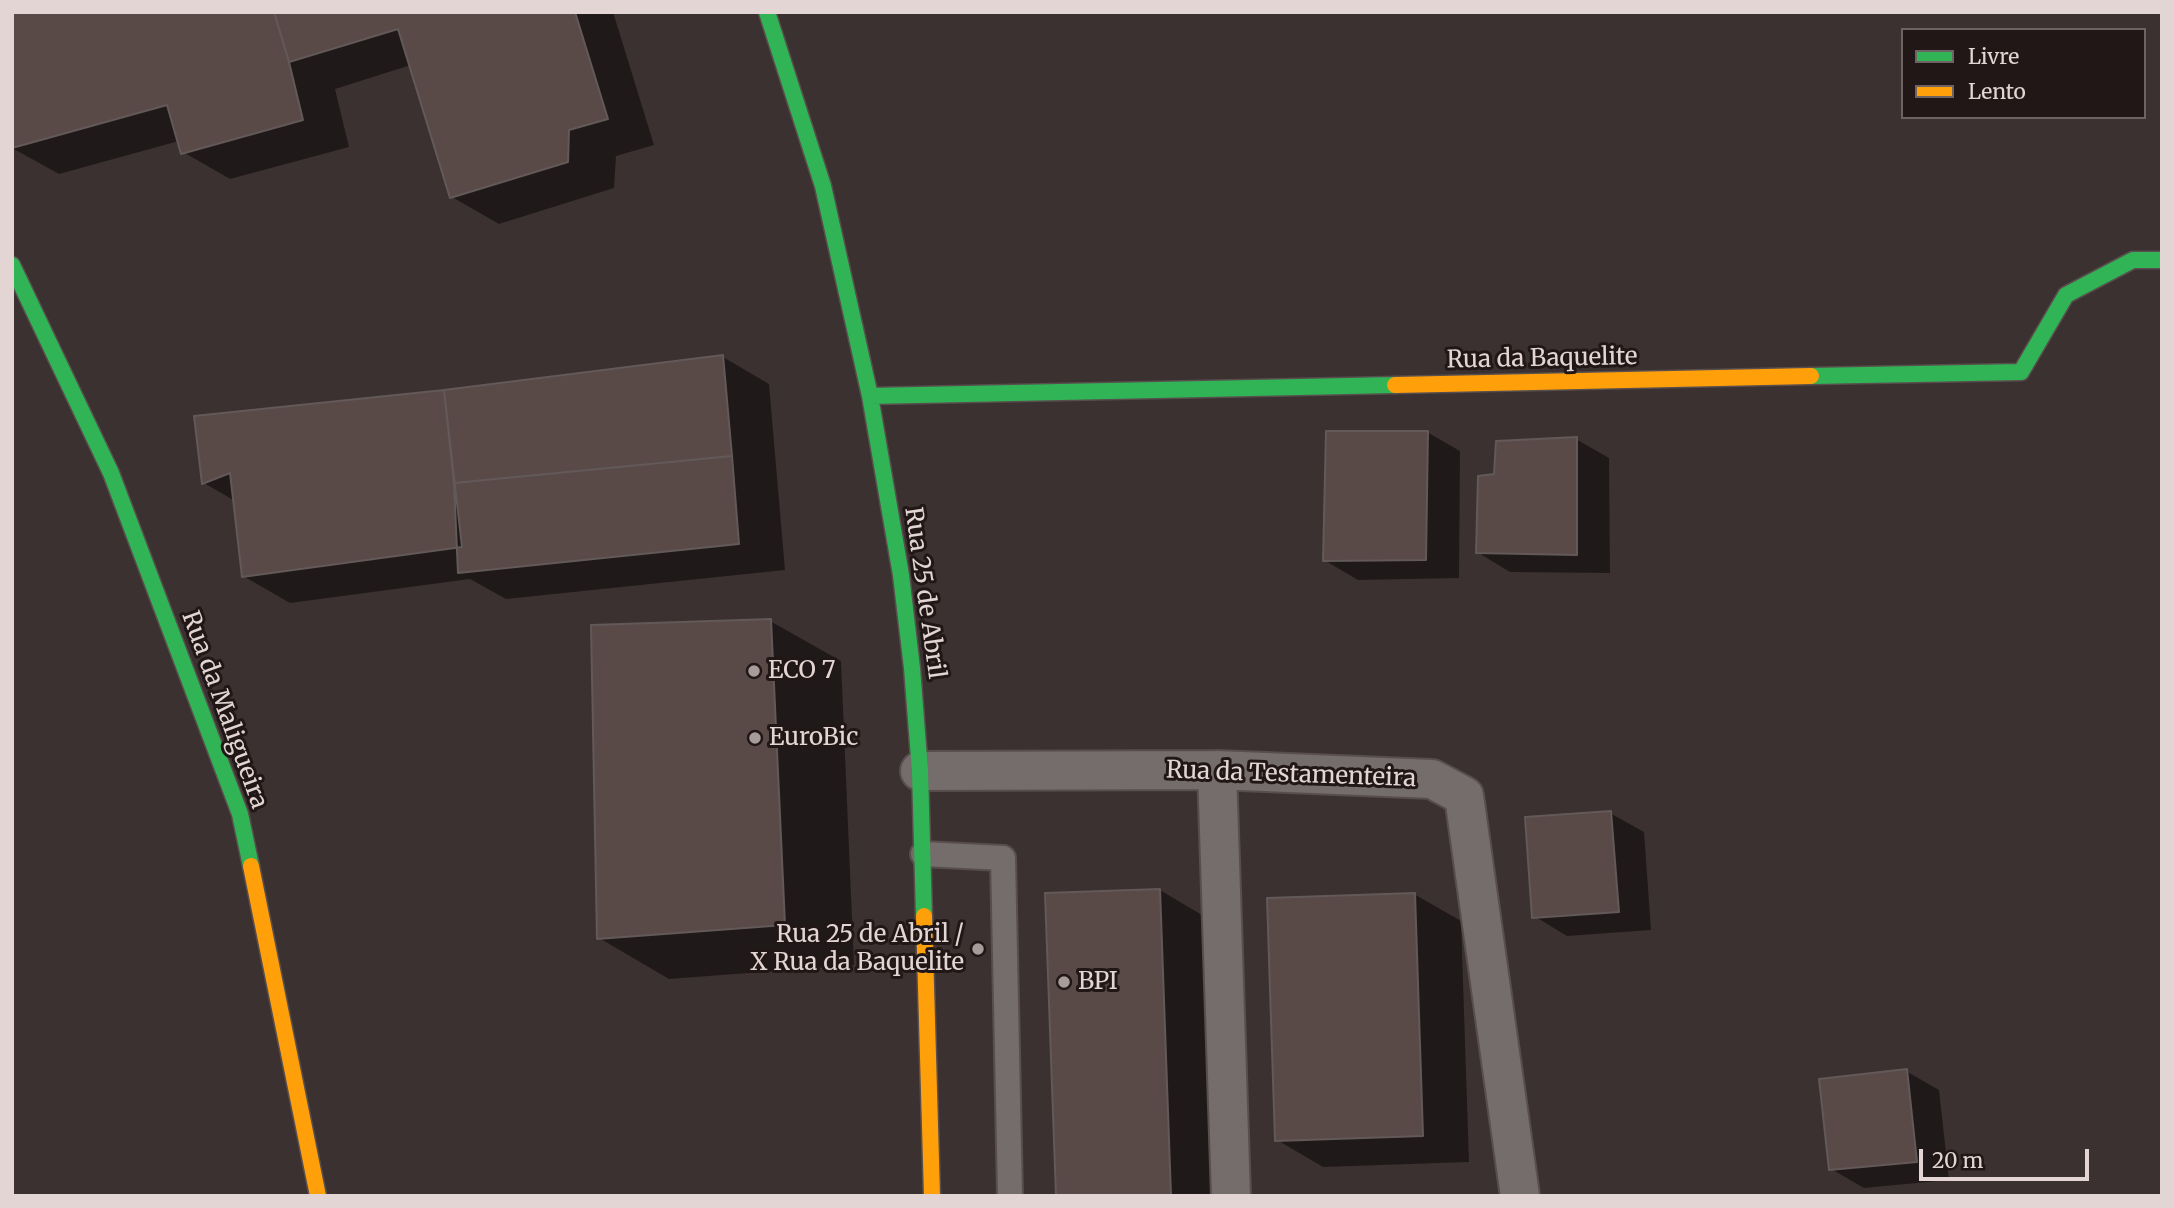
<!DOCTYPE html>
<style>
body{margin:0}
#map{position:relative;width:2174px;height:1208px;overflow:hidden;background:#3b3130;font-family:Merriweather,serif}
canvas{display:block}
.frame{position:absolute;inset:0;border:14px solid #e2d5d3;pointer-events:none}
.legend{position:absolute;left:1901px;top:28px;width:245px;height:91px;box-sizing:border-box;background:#201716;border:2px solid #6e6362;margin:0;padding:9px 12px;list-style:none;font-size:21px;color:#e2d5d3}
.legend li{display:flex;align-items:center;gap:14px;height:35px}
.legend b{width:35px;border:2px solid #6e6362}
.scale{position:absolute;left:1919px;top:1149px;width:170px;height:32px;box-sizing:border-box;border:4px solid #e2d5d3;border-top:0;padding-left:9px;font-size:21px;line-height:24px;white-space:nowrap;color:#e2d5d3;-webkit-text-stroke:5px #201716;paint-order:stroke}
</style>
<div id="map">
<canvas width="2174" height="1208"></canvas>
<div class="frame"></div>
<ul class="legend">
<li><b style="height:9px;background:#30b455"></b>Livre</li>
<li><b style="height:9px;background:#ff9f0a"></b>Lento</li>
</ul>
<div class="scale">20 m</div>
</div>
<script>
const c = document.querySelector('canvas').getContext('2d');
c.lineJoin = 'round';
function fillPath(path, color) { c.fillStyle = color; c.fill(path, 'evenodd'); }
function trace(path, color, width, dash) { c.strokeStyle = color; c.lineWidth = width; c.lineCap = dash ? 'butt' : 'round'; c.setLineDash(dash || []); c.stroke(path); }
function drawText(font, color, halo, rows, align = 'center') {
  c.font = font + ' Merriweather,serif'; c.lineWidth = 6; c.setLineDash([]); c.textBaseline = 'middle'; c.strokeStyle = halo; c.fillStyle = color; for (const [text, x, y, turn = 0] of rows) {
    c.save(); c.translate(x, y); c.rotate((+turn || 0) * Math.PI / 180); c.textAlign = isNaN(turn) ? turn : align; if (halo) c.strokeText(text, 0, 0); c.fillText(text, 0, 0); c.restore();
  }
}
const shadow = new Path2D(`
 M12,12H613L654,145L616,156L614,188L499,224L452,197L411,65L335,89L349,147L230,179L183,152L179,141L59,174L12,148Z
 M723,357L769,384L785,570L506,599L470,579L290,603L243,576L235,501L204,483L444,392Z
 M1427,432L1460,451L1459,578L1358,580L1324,560Z
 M1576,439L1609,458L1610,573L1510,572L1477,552L1496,476Z
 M770,621L841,661L854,965L669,979L599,938Z
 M1610,813L1644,832L1651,930L1567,936L1534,916Z
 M1160,890L1217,924L1227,1196H1057Z
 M1414,894L1461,921L1469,1162L1323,1167L1277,1140Z
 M1906,1071L1939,1090L1949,1180L1864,1188L1831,1169Z`);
const building = new Path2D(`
 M12,12H274L289,62L303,120L181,154L167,105L12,148Z
 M274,12H575L608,119L569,130L568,162L450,198L398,29L289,62Z
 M723,355L732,456L454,483L444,390Z
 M444,390L462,547L242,577L230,473L202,484L194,416Z
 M1326,431H1428L1426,560L1323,561Z
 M1577,437V555L1476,553L1478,476L1494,474L1496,441Z
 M732,456L739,544L458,573L454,483Z
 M771,619L785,925L597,939L591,625Z
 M1611,811L1619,912L1532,918L1525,817Z
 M1160,889L1171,1196H1056L1045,893Z
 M1415,893L1423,1136L1275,1141L1267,898Z
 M1907,1069L1917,1162L1829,1170L1819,1079Z`);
const lane = new Path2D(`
 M923,854L1003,858L1010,1196`);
const street = new Path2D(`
 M1217,770L1231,1196
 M920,771L1217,770L1432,779L1464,796L1520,1196`);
const fast = new Path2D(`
 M767,12L823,186L870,396L901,575L912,668L920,771L924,916
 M12,265L111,473L240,814L251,866
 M1811,376L2021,372L2066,295L2133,260H2162
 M870,396L1395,385`);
const slow = new Path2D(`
 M1395,385L1811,376
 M251,866L318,1196
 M924,916L932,1196`);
const markers = [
 [754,671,7,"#a89c9a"],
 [755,738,7,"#a89c9a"],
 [978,949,7,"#a89c9a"],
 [1064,982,7,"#a89c9a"]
];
const streetNames = [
 ["Rua da Baquelite",1542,359,-1],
 ["Rua 25 de Abril",924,593,82],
 ["Rua da Maligueira",224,710,70],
 ["Rua da Testamenteira",1291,775,2]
];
const poiNames = [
 ["ECO 7",768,671],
 ["EuroBic",769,738],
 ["Rua 25 de Abril /",964,935,"right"],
 ["X Rua da Baquelite",964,963,"right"],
 ["BPI",1078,982]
];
fillPath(shadow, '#0007');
fillPath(building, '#594a48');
trace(building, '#625958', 2);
trace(lane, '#584e4d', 28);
trace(street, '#584e4d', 42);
trace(fast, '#584e4d', 19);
trace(slow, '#584e4d', 19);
trace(lane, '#756c6c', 24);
trace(street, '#756c6c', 38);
trace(fast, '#30b455', 16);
trace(slow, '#ff9f0a', 16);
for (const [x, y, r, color] of markers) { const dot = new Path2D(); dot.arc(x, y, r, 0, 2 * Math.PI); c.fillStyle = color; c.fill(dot); trace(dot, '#201716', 2.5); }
drawText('24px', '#e2d5d3', '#201716', streetNames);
drawText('24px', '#e2d5d3', '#201716', poiNames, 'left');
</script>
